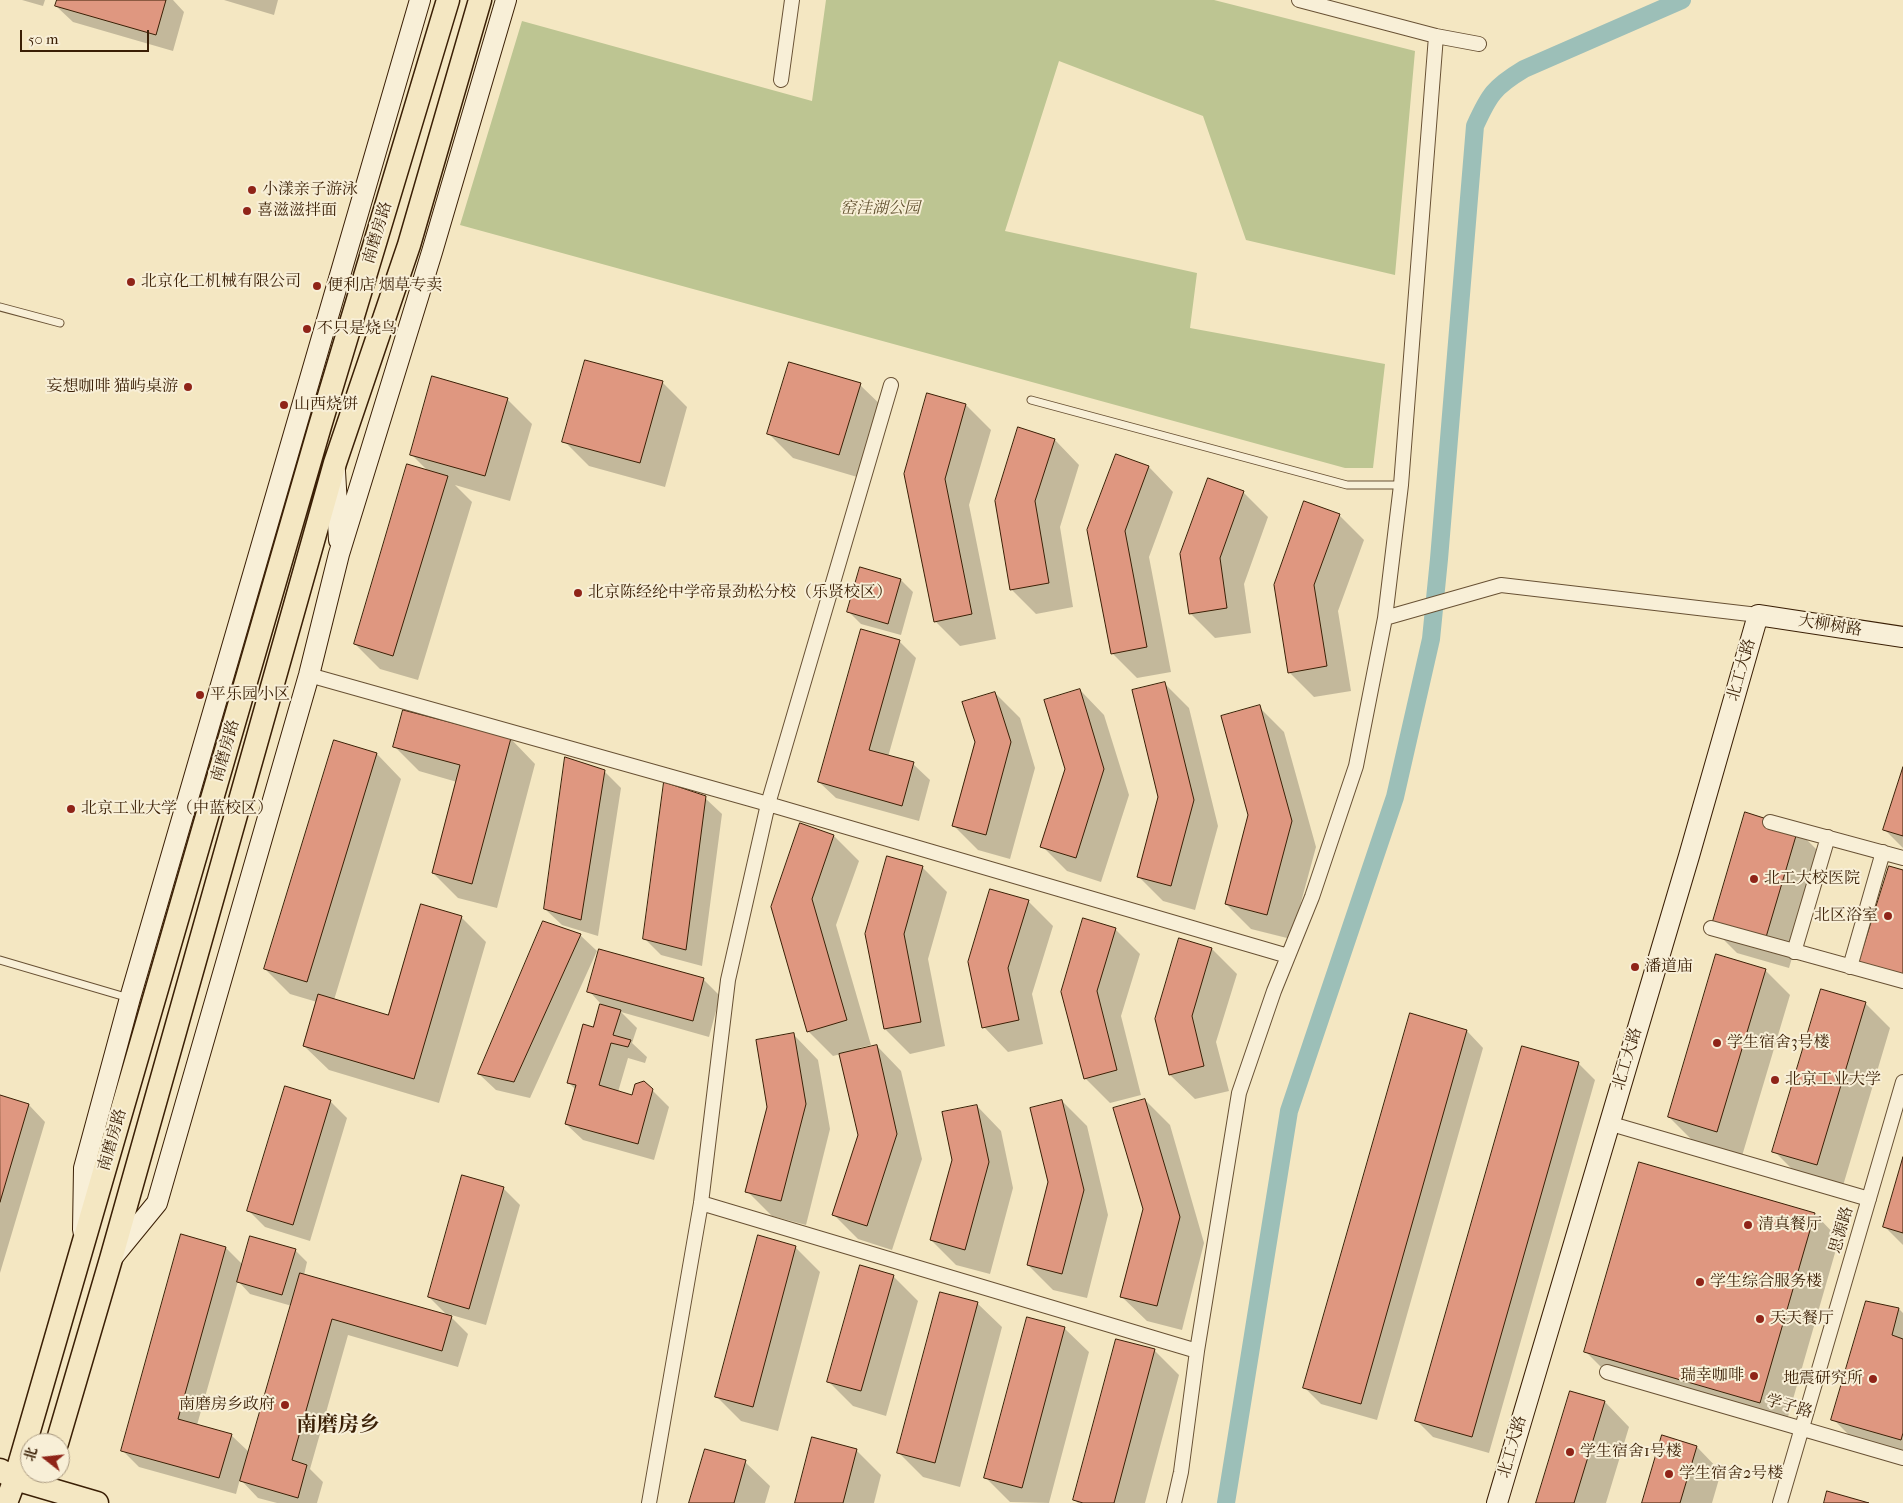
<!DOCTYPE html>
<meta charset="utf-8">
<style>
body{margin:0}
#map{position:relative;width:1903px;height:1503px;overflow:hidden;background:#f4e7c2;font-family:"IM FELL French Canon","Noto Serif SC",serif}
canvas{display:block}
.north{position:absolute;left:20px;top:1433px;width:50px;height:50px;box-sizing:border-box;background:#f8efd7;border:1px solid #ac9c83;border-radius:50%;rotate:286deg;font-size:14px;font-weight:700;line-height:20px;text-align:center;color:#3a1f05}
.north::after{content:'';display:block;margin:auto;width:18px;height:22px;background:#8f2418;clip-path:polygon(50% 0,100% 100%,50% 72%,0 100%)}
.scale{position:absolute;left:20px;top:30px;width:129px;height:22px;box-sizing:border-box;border:2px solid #3a1f05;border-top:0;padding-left:6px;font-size:15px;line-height:18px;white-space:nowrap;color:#3a1f05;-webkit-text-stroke:4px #f8efd7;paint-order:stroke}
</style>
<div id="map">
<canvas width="1903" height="1503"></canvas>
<div class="north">北</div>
<div class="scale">50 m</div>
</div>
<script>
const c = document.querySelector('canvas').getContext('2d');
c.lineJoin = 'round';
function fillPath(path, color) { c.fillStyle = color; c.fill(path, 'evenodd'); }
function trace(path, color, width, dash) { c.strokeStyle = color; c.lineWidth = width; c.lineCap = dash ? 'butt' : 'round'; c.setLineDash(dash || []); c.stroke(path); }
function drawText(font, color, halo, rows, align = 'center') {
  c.font = font + ' "IM FELL French Canon","Noto Serif SC",serif'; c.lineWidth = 4; c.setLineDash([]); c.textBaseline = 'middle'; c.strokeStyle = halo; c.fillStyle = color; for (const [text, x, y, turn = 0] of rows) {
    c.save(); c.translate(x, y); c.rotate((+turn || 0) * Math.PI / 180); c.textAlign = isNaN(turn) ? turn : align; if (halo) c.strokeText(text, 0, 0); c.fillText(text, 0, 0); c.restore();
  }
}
const green = new Path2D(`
 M826,0H1214L1415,51L1395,275L1246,240L1203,116L1059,61L1005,231L1197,273L1190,328L1385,364L1373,468H1345L460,225L522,21L812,101Z`);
const shadow = new Path2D(`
 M22,0H45L43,6Z
 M58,0H173L184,12L173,51L73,22L56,6Z
 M224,0H278L274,15Z
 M662,382L687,407L665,487L589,466L564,441Z
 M860,385L885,409L864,479L793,458L768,433Z
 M928,394L966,405L991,430L969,505L996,639L960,646L935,621Z
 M507,399L532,424L510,501L455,485L472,502L418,680L380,669L355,644L428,471L412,455Z
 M1055,440L1079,465L1060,527L1073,607L1036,614L1011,589L996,501Z
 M1149,467L1173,492L1149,557L1171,672L1137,678L1112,653L1088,530Z
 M1243,492L1268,517L1244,584L1251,633L1215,638L1190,613Z
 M1339,515L1364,540L1338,611L1351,691L1314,697L1289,672L1275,585Z
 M901,580L913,592L901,635L861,624L848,611Z
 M899,641L916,658L888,757L913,764L930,780L919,821L836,798L819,782Z
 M1164,683L1189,708L1218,826L1195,910L1163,901L1138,876L1159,797Z
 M1080,690L1104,715L1129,795L1101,882L1067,871L1042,846L1066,769Z
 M995,693L1020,718L1035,768L1010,859L978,850L953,825Z
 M1259,707L1284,732L1316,847L1291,939L1251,929L1226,904L1250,815Z
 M511,739L535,764L497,908L458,898L433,873L457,782L419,771L395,747Z
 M377,754L401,779L334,1000L389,1017L461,917L486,942L439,1103L329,1070L304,1046L317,1002L290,994L265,969Z
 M604,771L621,788L598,936L562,925L545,909Z
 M1903,771V848L1885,830Z
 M705,798L722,814L702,966L661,955L644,938Z
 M801,825L834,836L859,861L836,925L871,1045L859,1048L860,1050L877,1046L901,1071L922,1159L892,1250L858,1239L834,1215L859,1135L841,1054L833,1056L808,1031Z
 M1797,830L1822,855L1789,968L1737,953L1712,928Z
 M922,867L947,892L928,959L945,1046L910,1054L885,1029L866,934Z
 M1028,901L1053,926L1032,994L1043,1044L1008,1052L984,1027Z
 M1115,929L1140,954L1121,1016L1141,1095L1110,1103L1085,1078L1062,992Z
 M580,935L597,951L530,1098L496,1090L479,1074Z
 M1212,949L1237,974L1216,1042L1229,1091L1195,1099L1170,1075Z
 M600,951L704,980L720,996L709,1037L621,1012L637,1028L632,1043L647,1057L645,1063L628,1058L618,1092L633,1096L652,1090L669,1107L654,1160L583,1140L566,1124L576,1090L568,1082L594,1029L601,1004L589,991Z
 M1765,970L1790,995L1742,1156L1694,1142L1669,1117Z
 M1865,1003L1890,1028L1842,1189L1799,1176L1774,1151Z
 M1411,1015L1467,1031L1483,1048L1377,1420L1321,1404L1305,1388Z
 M794,1035L818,1060L830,1129L806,1225L772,1216L747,1191Z
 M1578,1063L1595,1080L1489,1453L1433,1437L1416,1420Z
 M0,1097L29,1105L45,1122L0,1273Z
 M1145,1100L1170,1125L1204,1243L1182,1330L1147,1321L1122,1297L1144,1209Z
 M330,1101L347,1118L310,1241L265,1227L249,1211Z
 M1062,1101L1087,1126L1108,1215L1087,1298L1053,1290L1028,1265L1049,1182Z
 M977,1106L1001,1131L1013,1188L990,1274L956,1265L931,1240Z
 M1903,1162V1245L1884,1226Z
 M503,1188L520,1205L486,1325L448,1314L468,1334L458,1367L348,1335L310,1469L323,1482L317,1503H277L258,1498L240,1479L236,1494L139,1467L122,1450L182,1236L226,1248L243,1265L295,1250L307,1262L304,1275L449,1317L429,1297ZM238,1281L250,1294L292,1306L250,1453L231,1435L197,1425Z
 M1815,1214L1839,1239L1785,1427L1610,1376L1585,1351Z
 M795,1247L820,1272L778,1431L741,1421L716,1396Z
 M893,1276L918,1301L886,1416L853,1406L828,1381Z
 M977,1303L1002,1327L960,1487L923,1477L898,1452Z
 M1866,1303L1899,1309L1903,1313V1458L1858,1444L1833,1419Z
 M1064,1328L1089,1352L1049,1503L1010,1502L985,1477Z
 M1154,1350L1179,1375L1145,1503H1078L1075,1500Z
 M1605,1402L1629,1427L1606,1503H1537Z
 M1697,1447L1721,1472L1712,1503H1643Z
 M856,1450L881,1475L874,1503H796Z
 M745,1462L770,1486L765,1503H690Z`);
const canal = new Path2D(`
 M1226,1503L1289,1111L1395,797L1431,639L1439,559L1475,126C1489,95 1494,87 1524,69L1682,0`);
const building = new Path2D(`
 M57,0H166L156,35L55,6Z
 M585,360L663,381L640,463L562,442Z
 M789,362L861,383L839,455L767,434Z
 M432,376L508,398L485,476L410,455Z
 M927,393L966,404L945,479L972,614L934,622L904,474Z
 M1018,427L1055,439L1035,501L1049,583L1010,590L995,501Z
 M1116,454L1149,466L1125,531L1147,647L1111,654L1087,530Z
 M407,464L448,476L393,656L354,644Z
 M1208,478L1244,491L1220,558L1227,608L1189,614L1180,554Z
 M1304,501L1340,514L1314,585L1327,666L1288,673L1274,585Z
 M860,567L901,579L888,624L847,612Z
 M861,629L900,640L869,750L914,762L902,806L818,782Z
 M1165,682L1194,800L1171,886L1137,877L1158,797L1132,690Z
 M1080,689L1104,769L1076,858L1040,847L1065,769L1044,700Z
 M995,692L1011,742L986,835L952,826L975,742L962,702Z
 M1260,705L1292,821L1267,915L1225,904L1248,815L1221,716Z
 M403,710L511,738L472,884L432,873L460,765L393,747Z
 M334,740L377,753L307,982L264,969Z
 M565,757L605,770L581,920L544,909Z
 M1903,767V836L1883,830Z
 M664,782L706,796L686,950L643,939Z
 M1745,812L1798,829L1764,944L1711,928Z
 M800,823L834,835L812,899L847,1020L807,1032L771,907Z
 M887,856L923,866L904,934L921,1022L884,1029L865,934Z
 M1889,866L1903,870V974L1859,962Z
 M990,889L1029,900L1008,968L1019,1020L982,1028L968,962Z
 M421,904L462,916L414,1079L303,1046L318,994L388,1015Z
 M1083,918L1116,928L1097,991L1117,1070L1084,1079L1061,992Z
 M543,921L581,934L514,1082L478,1074Z
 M1179,938L1212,948L1192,1016L1204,1066L1169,1075L1155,1019Z
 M599,949L704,978L693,1021L587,992Z
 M1716,954L1766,969L1717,1132L1668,1117Z
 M1821,989L1866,1002L1817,1165L1772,1152Z
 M600,1004L621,1010L613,1035L631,1040L628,1047L611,1043L599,1085L632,1095L635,1084L644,1081L653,1089L638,1144L565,1124L576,1085L567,1083L583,1024L593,1027Z
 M1410,1013L1467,1030L1361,1404L1303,1388Z
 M794,1033L806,1104L781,1201L745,1192L767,1107L756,1040Z
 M877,1045L897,1134L867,1226L832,1215L858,1135L839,1054Z
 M1522,1046L1579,1062L1472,1437L1415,1421Z
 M285,1086L331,1100L293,1225L247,1211Z
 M0,1095L29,1104L0,1202Z
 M1145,1099L1180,1217L1157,1306L1120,1297L1143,1209L1113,1108Z
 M1062,1100L1084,1190L1062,1274L1027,1265L1048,1182L1030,1108Z
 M977,1105L989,1162L965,1250L930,1240L952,1160L942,1112Z
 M1903,1157V1233L1883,1227Z
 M1639,1162L1815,1213L1760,1403L1584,1352Z
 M462,1175L504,1187L469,1309L428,1297Z
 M181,1234L226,1247L178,1419L232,1434L219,1478L121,1451Z
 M758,1235L796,1246L753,1407L715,1397Z
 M250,1236L296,1249L282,1295L237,1282Z
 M860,1265L894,1275L861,1391L827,1382Z
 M300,1273L452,1316L442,1351L332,1319L292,1460L307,1465L298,1498L240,1481Z
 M940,1292L978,1302L935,1463L897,1453Z
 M1866,1301L1899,1308L1892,1335L1903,1339V1433L1901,1440L1831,1420Z
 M1027,1317L1065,1327L1022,1488L984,1478Z
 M1116,1339L1155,1349L1114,1503H1083L1073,1500Z
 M1570,1391L1605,1401L1574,1503H1536Z
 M1662,1435L1697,1446L1680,1503H1642Z
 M812,1437L857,1449L843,1503H795Z
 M705,1449L746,1460L734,1503H689Z
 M1827,1491L1869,1503H1824Z`);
const lane = new Path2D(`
 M0,307L60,323
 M1031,400L1347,485H1401
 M0,960L129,998`);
const street = new Path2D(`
 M1299,0L1436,36L1479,44
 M781,80L792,0
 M1385,618L1501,585L1758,615
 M309,675L768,804L1288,956
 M1770,822L1903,858
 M1711,928L1903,981
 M1794,952L1828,837
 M1850,967L1883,852
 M1608,1123L1869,1199
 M701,1203L1197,1351
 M1607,1372L1903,1458
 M649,1503L701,1203L728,980L768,804L891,385
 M1174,1503L1181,1472L1197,1351L1239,1093L1274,991L1312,897L1356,766L1385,618L1401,485L1436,36
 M1780,1503L1903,1082`);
const secondary = new Path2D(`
 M335,471L339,540
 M83,1230L84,1168L130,998L420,0
 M112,1258L157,1203L309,675L339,554L432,252L506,0
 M1497,1503L1689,856L1758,615L1903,637`);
const primary = new Path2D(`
 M57,1443L111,1259L335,463L409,245L480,0
 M0,1470L15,1479L97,1503
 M6,1503L15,1479L320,426L448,0`);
const markers = [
 [252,190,5,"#8f2418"],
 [247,211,5,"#8f2418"],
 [131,282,5,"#8f2418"],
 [317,286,5,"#8f2418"],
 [307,329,5,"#8f2418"],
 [188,387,5,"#8f2418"],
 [284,405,5,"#8f2418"],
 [578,593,5,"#8f2418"],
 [200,695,5,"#8f2418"],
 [71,809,5,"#8f2418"],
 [1754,879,5,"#8f2418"],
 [1888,916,5,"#8f2418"],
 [1635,967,5,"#8f2418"],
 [1717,1043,5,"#8f2418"],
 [1775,1080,5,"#8f2418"],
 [1748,1225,5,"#8f2418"],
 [1700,1282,5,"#8f2418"],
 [1760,1319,5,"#8f2418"],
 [1754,1376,5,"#8f2418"],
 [1873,1379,5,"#8f2418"],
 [285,1405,5,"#8f2418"],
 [1570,1452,5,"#8f2418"],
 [1669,1474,5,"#8f2418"]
];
const poiNames = [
 ["小漾亲子游泳",262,190],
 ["喜滋滋拌面",257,211],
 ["北京化工机械有限公司",141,282],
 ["便利店 烟草专卖",327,286],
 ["不只是烧鸟",317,329],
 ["妄想咖啡 猫屿桌游",178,387,"right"],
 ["山西烧饼",294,405],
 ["北京陈经纶中学帝景劲松分校（乐贤校区）",588,593],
 ["平乐园小区",210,695],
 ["北京工业大学（中蓝校区）",81,809],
 ["北工大校医院",1764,879],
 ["北区浴室",1878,916,"right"],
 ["潘道庙",1645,967],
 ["学生宿舍3号楼",1727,1043],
 ["北京工业大学",1785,1080],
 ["清真餐厅",1758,1225],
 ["学生综合服务楼",1710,1282],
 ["天天餐厅",1770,1319],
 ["瑞幸咖啡",1744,1376,"right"],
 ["地震研究所",1863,1379,"right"],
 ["南磨房乡政府",275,1405,"right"],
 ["学生宿舍1号楼",1580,1452],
 ["学生宿舍2号楼",1679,1474]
];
const parkNames = [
 ["窑洼湖公园",880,209]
];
const streetNames = [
 ["南磨房路",378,233,-73],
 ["大柳树路",1830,626,9],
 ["北工大路",1742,670,-74],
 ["南磨房路",226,751,-74],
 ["北工大路",1628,1059,-73],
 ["南磨房路",113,1140,-74],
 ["思源路",1842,1230,-74],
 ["学子路",1789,1407,16],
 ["北工大路",1513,1447,-74]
];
const districtNames = [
 ["南磨房乡",338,1426]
];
fillPath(green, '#bdc592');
fillPath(shadow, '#0003');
trace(canal, '#9cbfb8', 18);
fillPath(building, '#df9780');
trace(building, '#3a1f05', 1);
trace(lane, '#685134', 9);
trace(street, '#685134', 16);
trace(secondary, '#3a1f05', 22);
trace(primary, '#3a1f05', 25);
trace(lane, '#f8efd7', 7);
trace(street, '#f8efd7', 14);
trace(secondary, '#f8efd7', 20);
trace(primary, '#f4e7c2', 22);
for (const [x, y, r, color] of markers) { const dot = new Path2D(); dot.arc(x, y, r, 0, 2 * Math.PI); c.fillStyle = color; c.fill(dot); trace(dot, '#f8efd7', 2); }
drawText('16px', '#3a1f05', '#f8efd7', poiNames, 'left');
drawText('italic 16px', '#61512f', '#f8efd7', parkNames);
drawText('16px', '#3a1f05', '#f8efd7', streetNames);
drawText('bold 21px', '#3a1f05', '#f8efd7', districtNames);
</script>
